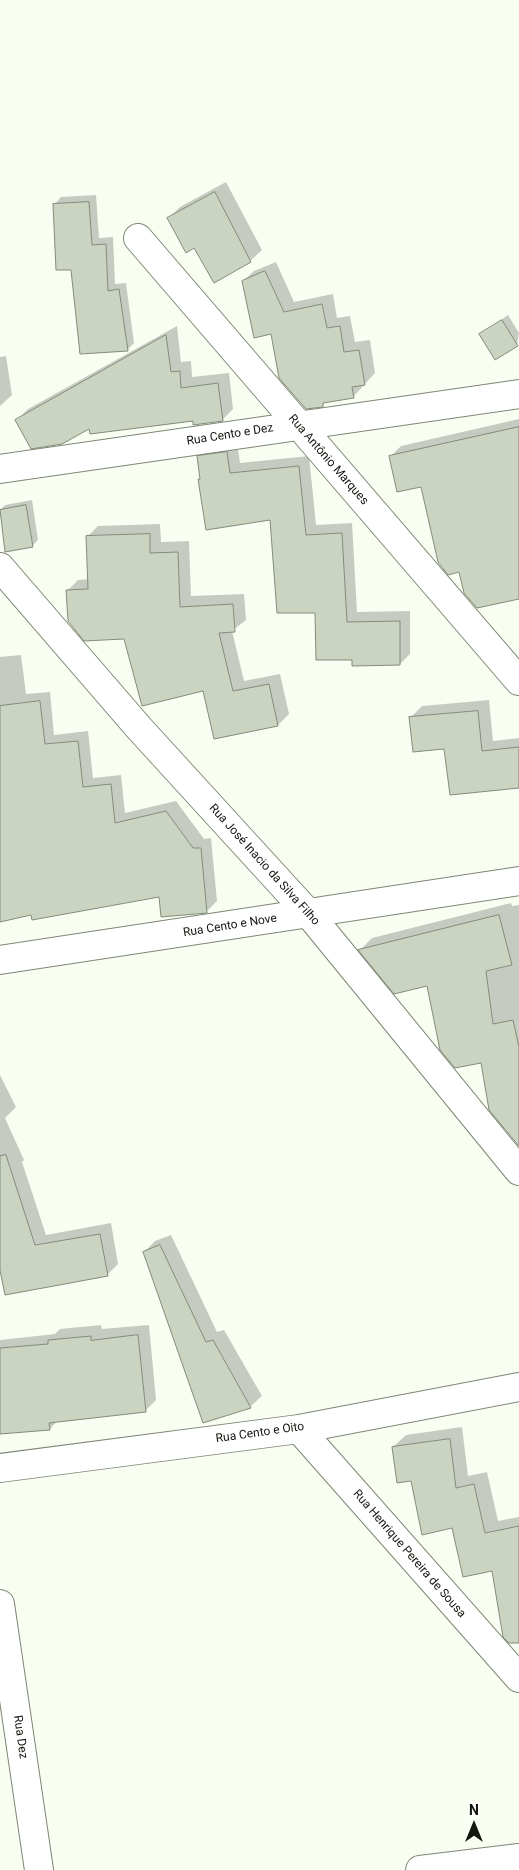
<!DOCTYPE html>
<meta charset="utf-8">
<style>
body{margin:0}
#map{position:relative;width:519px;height:1870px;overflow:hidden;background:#f8fef2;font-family:Roboto,sans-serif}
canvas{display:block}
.north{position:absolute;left:449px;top:1800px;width:50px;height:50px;-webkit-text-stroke:4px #fff;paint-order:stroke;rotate:0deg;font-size:14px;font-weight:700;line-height:20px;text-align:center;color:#13160f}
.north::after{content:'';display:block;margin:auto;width:18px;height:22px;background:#13160f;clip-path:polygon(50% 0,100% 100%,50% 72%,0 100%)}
</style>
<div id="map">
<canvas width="519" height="1870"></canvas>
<div class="north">N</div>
</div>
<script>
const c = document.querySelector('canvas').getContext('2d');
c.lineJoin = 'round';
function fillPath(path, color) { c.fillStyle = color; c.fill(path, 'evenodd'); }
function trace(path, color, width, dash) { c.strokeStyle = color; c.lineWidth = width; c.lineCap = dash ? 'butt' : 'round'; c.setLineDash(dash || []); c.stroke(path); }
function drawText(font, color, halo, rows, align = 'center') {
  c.font = font + ' Roboto,sans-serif'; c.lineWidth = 4; c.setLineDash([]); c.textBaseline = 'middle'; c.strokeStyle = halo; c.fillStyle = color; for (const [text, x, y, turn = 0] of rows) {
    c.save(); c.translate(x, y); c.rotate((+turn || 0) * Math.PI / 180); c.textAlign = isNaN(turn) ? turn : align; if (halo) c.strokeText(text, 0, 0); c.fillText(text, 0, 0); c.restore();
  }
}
const shadow = new Path2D(`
 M226,182L262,250L250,261L214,281L194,247L169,218L180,207Z
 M96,195L99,238L113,237L115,284L126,283L134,343L127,350L72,268L54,205L61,197Z
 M276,262L294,302L333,294L337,318L350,316L355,342L370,340L375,373L353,397L327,401L323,405L272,333L243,281L254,271Z
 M508,315L519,333L517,345L481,334Z
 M177,326L181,362L191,361L192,377L229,373L233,409L222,420L90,427L17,420L28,409Z
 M6,356L12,395L0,406V357Z
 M519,419V597L460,571L422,485L390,457L401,446Z
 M237,442L240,463L309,456L316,525L352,523L357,612L410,611V654L400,664L353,659L316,612L272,519L199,480L201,478L198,457L209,446Z
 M32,500L38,540L33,545L6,550L0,510L5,505Z
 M160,524L161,542L189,541L191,596L244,594L246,620L232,631L244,681L280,674L289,714L278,725L204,689L125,638L67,591L78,580L89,579L87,537L98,526Z
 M21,655L26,694L50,692L54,735L88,731L93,778L121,775L125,813L176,801L204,839L211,838L217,901L207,911L162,916L160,895L32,914L0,920V657Z
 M489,700L493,741L519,738V786L446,748L411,717L422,706Z
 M511,903L512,906L519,905V1137L482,1061L428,984L360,950L372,938Z
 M0,1075L16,1107L5,1118L24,1160L22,1162L46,1235L111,1223L118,1264L107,1275L0,1263Z
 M171,1235L217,1332L224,1330L262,1396L251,1406L204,1422L144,1252L155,1241Z
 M101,1325L102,1329L149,1325L156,1400L145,1411L58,1420L50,1429L0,1433V1340L55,1334L60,1329Z
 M462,1427L468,1476L487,1472L498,1521L519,1517V1625L493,1569L412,1480L393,1447L406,1435Z`);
const building = new Path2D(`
 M215,192L251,262L214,283L194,248L186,253L167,218Z
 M89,202L92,245L106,244L108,291L119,289L128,351L80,354L71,270H56L53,204Z
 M265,271L284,312L322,304L327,328L340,326L344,352L359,350L365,385L352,387L354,398L323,403V407L306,409L279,378L271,334L254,338L242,281Z
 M502,320L518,346L495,360L479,334Z
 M166,335L171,372L180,371L181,388L218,383L223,421L193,425V421L90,434L89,429L62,444L31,449L15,420Z
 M519,427V599L477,608L464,593L459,572L448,575L438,562L421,487L397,492L389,456Z
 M227,452L230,473L299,466L306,535L342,533L347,622L400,621V665L352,666V660H316L315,613H277L270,520L206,530L198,479H200L197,456Z
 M26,505L33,547L5,552L0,510Z
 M150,534V553L178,552L180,607L233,604L235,632L219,633L233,691L269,684L278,726L214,739L203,691L142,706L124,639L84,641L68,621L66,590L88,589L86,536Z
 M40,701L45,744L78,741L83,787L111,784L115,823L166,811L193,848H201L207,913L161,917L159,897L32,920L31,915L0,922V706Z
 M478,711L482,751L519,747V788L450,795L444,749L413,752L409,717Z
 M499,915L512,965L486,971L493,1024L513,1020L519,1047V1146L489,1110L481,1063L455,1068L440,1050L427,986L394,994L358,950Z
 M6,1155L35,1245L100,1234L108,1276L5,1295L0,1270V1156Z
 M160,1245L206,1342L213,1340L251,1408L203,1423L143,1252Z
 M138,1335L146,1412L49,1423L50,1430L0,1434V1348L48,1344V1340L91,1336V1340Z
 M450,1439L456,1488L474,1484L485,1533L519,1526V1643H509L503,1637L492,1571L463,1577L452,1528L422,1535L411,1481L397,1483L392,1447Z`);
const minor = new Path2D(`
 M138,238L519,681
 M0,469L519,394
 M0,567L139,728L309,914L519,1171
 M0,960L519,881
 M299,1429L519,1678
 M0,1468L299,1429L519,1387
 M0,1604L39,1870`);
const tertiary = new Path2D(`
 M420,1870L519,1858`);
const streetNames = [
 ["Rua Cento e Dez",230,435,-9],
 ["Rua Antônio Marques",328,460,49],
 ["Rua José Inacio da Silva Filho",264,865,48],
 ["Rua Cento e Nove",230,926,-9],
 ["Rua Cento e Oito",260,1433,-8],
 ["Rua Henrique Pereira de Sousa",409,1554,49],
 ["Rua Dez",20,1737,82]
];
fillPath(shadow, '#0003');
fillPath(building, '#cbd4c1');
trace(building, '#838c7a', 1);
trace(minor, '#7e8775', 30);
trace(tertiary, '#7e8775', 30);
trace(minor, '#fff', 28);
trace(tertiary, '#fff', 28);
drawText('12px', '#13160f', '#fff', streetNames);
</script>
